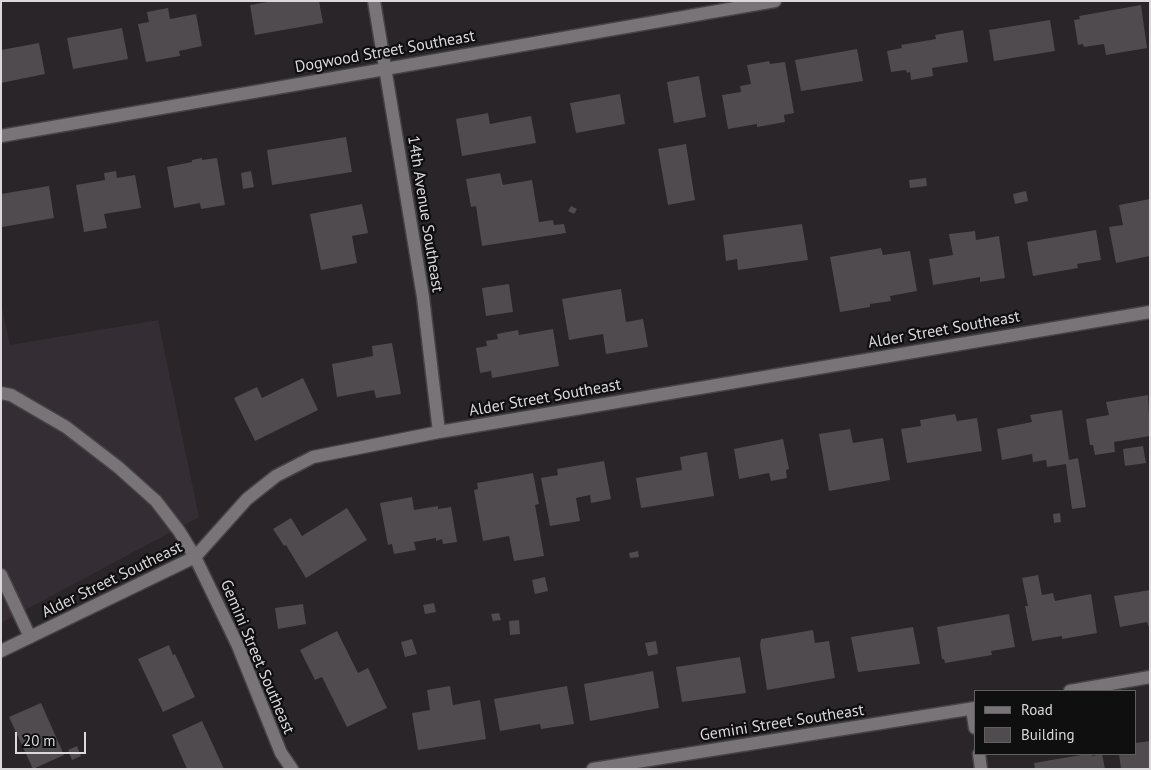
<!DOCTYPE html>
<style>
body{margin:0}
#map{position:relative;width:1151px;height:770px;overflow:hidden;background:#292528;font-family:"PT Sans",sans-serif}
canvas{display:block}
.frame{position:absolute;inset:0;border:2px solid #dbd9db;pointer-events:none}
.legend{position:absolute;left:974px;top:690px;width:162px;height:65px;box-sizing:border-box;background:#100f10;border:1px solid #616061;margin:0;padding:6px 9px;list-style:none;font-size:15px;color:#dbd9db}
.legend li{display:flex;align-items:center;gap:10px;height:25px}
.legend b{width:25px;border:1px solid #616061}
.scale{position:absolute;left:15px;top:732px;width:71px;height:22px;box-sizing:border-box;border:2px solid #dbd9db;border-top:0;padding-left:6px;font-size:15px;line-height:18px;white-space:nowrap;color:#dbd9db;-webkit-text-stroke:4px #100f10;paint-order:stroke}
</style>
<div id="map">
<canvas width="1151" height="770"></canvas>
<div class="frame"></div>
<ul class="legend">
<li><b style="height:6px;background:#787478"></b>Road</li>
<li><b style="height:14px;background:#4f4b4f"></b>Building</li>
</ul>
<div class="scale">20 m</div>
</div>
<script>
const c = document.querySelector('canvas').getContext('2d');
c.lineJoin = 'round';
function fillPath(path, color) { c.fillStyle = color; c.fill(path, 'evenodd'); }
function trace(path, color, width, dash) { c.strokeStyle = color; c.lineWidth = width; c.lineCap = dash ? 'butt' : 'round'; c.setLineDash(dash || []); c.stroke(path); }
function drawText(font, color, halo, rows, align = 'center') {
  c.font = font + ' "PT Sans",sans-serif'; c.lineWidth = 4.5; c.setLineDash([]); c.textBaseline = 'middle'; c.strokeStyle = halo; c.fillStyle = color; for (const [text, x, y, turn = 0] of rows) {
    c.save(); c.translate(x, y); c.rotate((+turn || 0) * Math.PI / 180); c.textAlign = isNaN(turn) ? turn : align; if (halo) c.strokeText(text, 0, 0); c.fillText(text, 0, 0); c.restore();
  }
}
const built = new Path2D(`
 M1,303L10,345L158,320L199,517L1,623Z`);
const building = new Path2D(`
 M273,1H319L323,23L255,35L250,5Z
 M1141,5L1147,48L1106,55L1104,44L1084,47L1083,44L1078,45L1074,20L1080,19L1079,16Z
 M168,8L170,19L196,14L202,46L179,51L180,56L146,62L138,24L149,22L147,12Z
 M1050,20L1055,51L994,61L989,30Z
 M122,28L128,59L73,69L67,38Z
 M963,30L968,62L932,68L933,76L911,80L910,72L907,73L906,70L891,72L887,51L902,48L901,45L936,39L935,35Z
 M39,43L45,74L1,83V50Z
 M857,49L863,81L801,91L795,60Z
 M769,61L770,64L785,62L794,113L784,115L785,122L757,127V124L728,129L722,95L741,92L740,86L751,84L747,65Z
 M699,76L706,117L674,123L667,82Z
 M620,94L625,124L576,133L570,103Z
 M488,113L490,124L531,116L536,143L462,156L456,119Z
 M346,137L352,172L272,185L267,150Z
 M686,144L695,200L668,205L658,149Z
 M202,158V160L217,158L225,205L201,209L200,203L174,208L167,167L192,162V160Z
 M116,171L117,178L135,175L141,208L104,214L107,228L84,232L76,185L105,180L104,173Z
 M251,171L254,187L243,189L241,173Z
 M500,173L503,185L532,180L539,222L553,220L554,225L564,224L566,233L482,246L476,206L471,207L466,179Z
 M926,178L927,186L910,188L909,180Z
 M49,186L54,218L2,227L1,194Z
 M1026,191L1028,201L1015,204L1013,194Z
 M1150,199V256L1116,263L1109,227L1123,225L1119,205Z
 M362,204L368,233L352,236L357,263L321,270L310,214Z
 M571,206L577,209L574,214L568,211Z
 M802,224L808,260L738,270L737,259L726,261L723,235Z
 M1096,230L1101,260L1077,264L1078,268L1033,276L1027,242Z
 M975,231L976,240L999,236L1005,278L980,282V277L933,285L929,259L953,255L949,234Z
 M881,248L883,255L910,251L917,291L890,296L891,301L870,304V307L840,312L830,257Z
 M509,284L513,312L486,316L482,288Z
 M621,289L626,322L643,319L648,347L606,354L603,334L569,340L562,299Z
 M553,329L559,366L492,378L491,371L480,373L476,348L487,346L486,341L498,339L497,334L518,330L519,335Z
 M392,343L401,394L376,398L374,390L337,397L332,364L373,356L372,346Z
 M303,378L318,410L255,441L234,398L257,387L262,398Z
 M1148,395L1150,436L1114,442L1115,452L1095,455L1093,445H1090L1086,419L1109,415L1106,402Z
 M1062,410L1069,460L1078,458L1086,507L1072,509L1066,464L1047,467L1046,460L1033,462L1032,454L1002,460L997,429L1032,422L1030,415Z
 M955,414L957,421L977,418L982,451L907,463L901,429L921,426L920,420Z
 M850,429L853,443L883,438L890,480L829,491L819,434Z
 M783,439L789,469L786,470L787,478L771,481L769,473L739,479L734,449Z
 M1143,446L1146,463L1125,466L1123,449Z
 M707,452L714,496L641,508L636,478L682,470L680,457Z
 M604,461L611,499L591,503L590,495L576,498L580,521L550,526L541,478L558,475L557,469Z
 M533,473L539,504L535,505L544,556L514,561L509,536L483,541L474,490L478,489L477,483Z
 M412,497L414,510L438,506V509L451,507L457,542L443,544L442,539L436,541V538L414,542L416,550L394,554L392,544L388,545L380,503Z
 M347,508L367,540L306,578L286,545L284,546L273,529L291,518L302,536Z
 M1060,513L1061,522L1054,523L1053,514Z
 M638,551L639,557L630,558L629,553Z
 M1038,575L1042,595L1053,593L1055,601L1091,594L1097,633L1062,639V636L1032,641L1025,606H1028L1022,578Z
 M545,577L548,591L535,594L532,580Z
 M1150,590V630L1147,622L1120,627L1114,596Z
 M434,603L436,612L425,614L423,605Z
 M303,604L306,624L278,629L275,608Z
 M499,613L501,620L493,621L491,614Z
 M1009,614L1015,647L991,651L992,655L945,663L944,659H942L937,627Z
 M519,620L520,634L510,635L509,621Z
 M913,627L920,664L858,672L851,637Z
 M813,630L815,643L829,641L835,678L767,690L760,645L761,639Z
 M337,631L358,673L368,668L387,708L347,727L322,677L315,680L300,650Z
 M412,639L417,654L405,657L401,642Z
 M656,641L658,654L648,656L645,643Z
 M169,645L173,655L175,654L195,697L163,712L138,659Z
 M740,657L746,693L682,702L676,667Z
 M653,671L659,708L590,721L584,684Z
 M450,686L453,705L480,700L486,739L418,750L412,713L430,710L427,690Z
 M567,686L574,724L541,729L540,724L500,731L494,699Z
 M41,703L64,755L33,769L9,717Z
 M202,721L224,769H187L172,735Z
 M1150,741V769H1121L1119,754H1135V743Z
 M77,746L81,756L72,760L68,750Z
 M1087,754H1092V756L1102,754L1105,769H1035L1034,763Z`);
const service = new Path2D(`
 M1,393L11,395L66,427L118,467L156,501L179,531L195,557
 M1,575L30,637`);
const minor = new Path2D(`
 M374,1L423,297L439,432
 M1,136L775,1
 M195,557L238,646L281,753L292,769
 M1,651L195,557L247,499L276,476L313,457L439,432L1150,312
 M1070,691L1150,677
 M972,709L975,728
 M979,754L981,769
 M593,769L975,708`);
const streetNames = [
 ["Dogwood Street Southeast",385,52,-10],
 ["14th Avenue Southeast",425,214,81],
 ["Alder Street Southeast",944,330,-10],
 ["Alder Street Southeast",545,398,-10],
 ["Alder Street Southeast",112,580,-26],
 ["Gemini Street Southeast",257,657,67],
 ["Gemini Street Southeast",782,723,-9]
];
fillPath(built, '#352d34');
fillPath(building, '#4f4b4f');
trace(service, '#464346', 15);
trace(minor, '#464346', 15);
trace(service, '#787478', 12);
trace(minor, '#787478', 12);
drawText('16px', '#dbd9db', '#100f10', streetNames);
</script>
